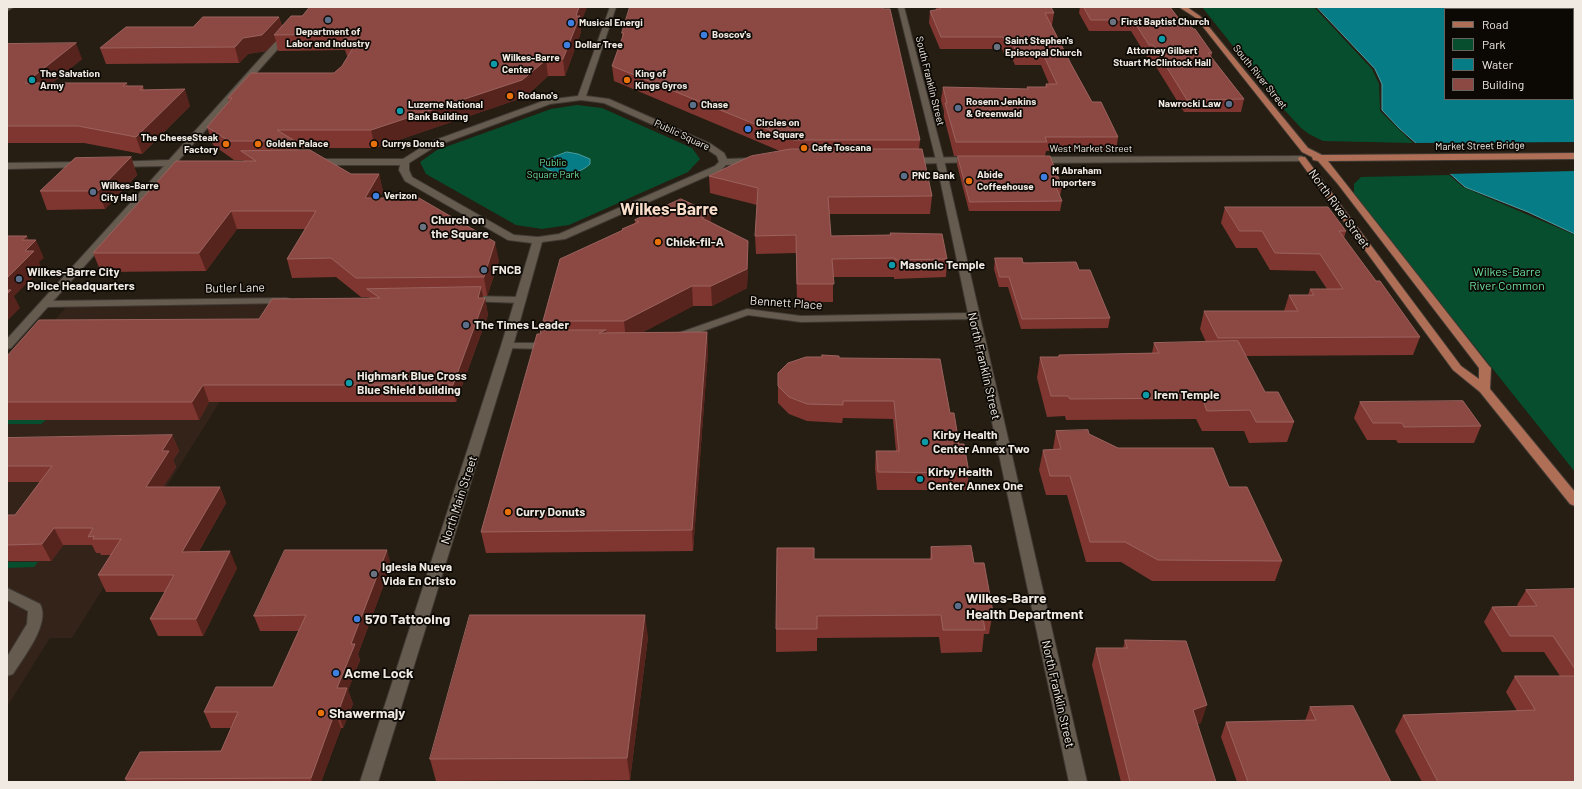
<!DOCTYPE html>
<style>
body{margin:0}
#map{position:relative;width:1582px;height:789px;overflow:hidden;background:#261e13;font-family:Barlow,sans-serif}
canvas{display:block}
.frame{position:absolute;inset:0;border:8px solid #f0eae3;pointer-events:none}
.legend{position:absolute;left:1444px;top:8px;width:130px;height:92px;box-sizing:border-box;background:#0c0905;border:1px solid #67635e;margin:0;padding:5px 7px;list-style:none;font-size:12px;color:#f0eae3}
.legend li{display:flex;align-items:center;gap:8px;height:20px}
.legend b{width:20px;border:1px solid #67635e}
</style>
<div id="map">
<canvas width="1582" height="789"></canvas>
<div class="frame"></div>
<ul class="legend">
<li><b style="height:5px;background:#ae6f56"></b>Road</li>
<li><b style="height:11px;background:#064e2d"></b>Park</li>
<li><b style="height:11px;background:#067c86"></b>Water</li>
<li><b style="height:11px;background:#8c4944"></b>Building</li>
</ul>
</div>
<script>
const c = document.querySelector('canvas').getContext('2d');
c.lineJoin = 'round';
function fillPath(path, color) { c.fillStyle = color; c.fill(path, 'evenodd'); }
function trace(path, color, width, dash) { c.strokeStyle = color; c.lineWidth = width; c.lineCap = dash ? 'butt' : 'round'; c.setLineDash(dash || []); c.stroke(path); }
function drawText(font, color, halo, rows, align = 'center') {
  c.font = font + ' Barlow,sans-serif'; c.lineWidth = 3.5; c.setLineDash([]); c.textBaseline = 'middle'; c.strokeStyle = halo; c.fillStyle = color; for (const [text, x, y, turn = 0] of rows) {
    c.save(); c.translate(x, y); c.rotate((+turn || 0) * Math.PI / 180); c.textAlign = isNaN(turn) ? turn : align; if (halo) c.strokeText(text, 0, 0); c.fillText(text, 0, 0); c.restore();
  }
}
const education = new Path2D(`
 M281,304L72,638H50L7,707V374L67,306Z`);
const green = new Path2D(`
 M1202,7H1314L1372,69L1379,84L1380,111L1413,143L1323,141L1309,134L1301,128L1279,104Z
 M577,105L602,108L692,148L700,159L688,172L569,225L542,229L516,225L426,174L420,162L437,150L551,109Z
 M1449,175L1463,187L1575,235V472L1354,195V184L1361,177Z
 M7,420H46L41,424H7Z
 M7,562H38L34,567L7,568Z`);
const water = new Path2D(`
 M1317,7H1575V234L1528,212L1465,187L1399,128L1382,110V84L1375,69ZM1445,9H1573V99H1445Z
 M567,152L578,154L590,159V164C578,176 554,177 542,165L546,160Z`);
const pier = new Path2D(`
 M1575,142V171L1447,174L1413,143Z`);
const street = new Path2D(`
 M898,7H904L944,160L1087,782H1069L970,319L801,322L748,315L678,340L674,341L668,338L670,336L747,309L801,316L968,313L936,160Z
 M469,296L521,297L526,300L521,303L465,301L464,299Z
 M286,298L290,299L291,301L290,303L45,307L40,304L45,301Z
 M507,343H549L555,346L549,349L503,348L501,346Z
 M7,588L40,604C51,623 23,658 13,674L7,676V657L27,624L28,611L7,600Z`);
const secondary = new Path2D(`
 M7,7H14L7,11Z
 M610,7H616L586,96L609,99L711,144L724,153L727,159L756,158L760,161L756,164L726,165L721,170L565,239L542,242L513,346L378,782H360L501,346L532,243L508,240L405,181L399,170L400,165H315L311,162L315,159H403L430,142L546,100L578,96ZM581,100L604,103L705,148L717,156L719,162L715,166L559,234L538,237L514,235L412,177L409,170V163L436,146L550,104Z
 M285,31L292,33L178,161L180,163L179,165L174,166L11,348L7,349V339L164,166L117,167L114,166V162L169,160Z
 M1302,156L1306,159L1305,161L1035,163L1031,160L1035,157Z
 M972,157L975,158V162L909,164L905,161L909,158Z
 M84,162L87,163V167L7,169V163Z`);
const primary = new Path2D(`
 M1179,7H1187L1200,16L1308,148L1322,155L1575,153V159L1328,161L1489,366L1491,368L1490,389L1575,492V506L1570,504L1480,392L1453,370L1298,159L1299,157H1305L1461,366L1479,379V368L1337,183L1318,161L1313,160L1312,157L1302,152L1196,18Z`);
const wall = new Path2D(`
 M310,7H587L580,24L581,32L565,76H548L525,97L375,148H297L298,150L351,174H379L383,192L379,198L499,261L487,296H483V298H485L488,315L456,402H209L199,420H7V356L259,319L370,299L369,297H361L336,277L292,278L287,259L305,229H237L206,271L101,272L93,253L244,161L243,160H234L213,145L207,127L229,102L228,98L334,73L342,66L348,56H347L345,50L278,51L276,41L266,51L248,54L239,63L106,64L100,48L193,27L279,17L282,26L302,16Z
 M630,7L920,140L919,149L932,196L930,214H829L831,236L890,235V233L947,259L946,277L894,279V277H833V302H797L796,253L756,254L755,236L757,205L710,193L709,176L780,151L614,81L612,66L622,38V33Z
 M936,7H1051L1054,13L1052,25H1051L1071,64L1092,102L1118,137L1116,151H1046L1045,156L1062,187L1060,196L1062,201L1060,211H969L957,165L958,156H954L944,117V111L941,100L943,87L1027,89V87H1045L1046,84H1049L1041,65H1015L1011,56H1005L1002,49H940L929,23L930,11L936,10Z
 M1080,7H1170L1182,23L1193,29L1212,53L1211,57L1244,99L1241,112H1184L1150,57H1147L1131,31H1089L1079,13Z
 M7,44L82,59L52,83L129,86H143L144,90L190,106L142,154L84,143H7Z
 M131,157L137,175L105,209L47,210L40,191Z
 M1225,207L1346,231L1344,238L1376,281L1420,337L1413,355L1245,356L1265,392L1294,422L1287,442L1249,443L1244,431H1202L1196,419L1066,420L1065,416L1047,417L1037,378L1040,357H1058L1059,355L1152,353L1154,343L1206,342L1200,329L1204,311H1284L1289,295H1308L1310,289H1327L1315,271L1270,270L1257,248H1236L1221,223Z
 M711,213V222L748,241V260L747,288L712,306H693L641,333L707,332L708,352L693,551L486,553L481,532L540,334L544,330L543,321L622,231V229L635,223V220Z
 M995,258L1079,270L1110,318L1108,328L1021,329L1008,287H999L994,269Z
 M839,358L950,413L959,444L969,473L967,490H877L875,468L876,451H896L893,419L843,418L842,423L807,421L789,414L778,403V373Z
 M1360,402L1481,426L1474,443H1398L1396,440H1367L1354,418Z
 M1056,431L1089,434L1118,448L1229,487L1282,561L1275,581H1152L1121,562H1086L1067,495H1046L1039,470L1043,450L1053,449Z
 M172,435L179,451L173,460L176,467L163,487H220L226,503L199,551L237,568L203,636H158L150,619L165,592H106L98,575L111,555H101L100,553H96L92,545H63L51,561H7V515H15L40,482H7V438Z
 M931,547L974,563L993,612L989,634H984L982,652L941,653L939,637L817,638V651L776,652V629L814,559H930Z
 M391,565L358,654L360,660L348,690L353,704L343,728H341L321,782H127L125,779L221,751L232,728H211L204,712L273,687L299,631H260L254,616Z
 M1575,589V782H1422L1395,731L1403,715L1517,711L1506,692L1515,676H1560L1544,652H1502L1484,622L1492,607L1518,606L1517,605L1526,590Z
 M648,637L630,780L436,781L430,759Z
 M1125,640L1201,723L1197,724L1216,782H1121L1092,665L1096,648H1123Z
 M1310,707L1391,782H1237L1221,737L1226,722L1305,721Z`);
const shadedWall = new Path2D(`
 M579,7H587L580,24L581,32L565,76L563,59L576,16Z
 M279,17L283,32L274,35L276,41L266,51L248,54L239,63L235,47L243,38Z
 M76,43L82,59L32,99L25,83Z
 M546,60L548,76L525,97L375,148L371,130Z
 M127,83L133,99L123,86Z
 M185,89L190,106L142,154L136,137Z
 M131,157L137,175L105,209L98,191Z
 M379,174L383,192L369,216L365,198Z
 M231,211L237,229L206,271L199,253Z
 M711,213V232L702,218Z
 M27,236L31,245L36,240L44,258L39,262L42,269L14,296L20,308L7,321V278L22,240Z
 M748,241V260L747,288L712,306L711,286Z
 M495,242L499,261L487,296L484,277Z
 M692,286L693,306L626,341L624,321Z
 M481,287L484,301L485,298L488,315L456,402L453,385Z
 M606,330L608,350L599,333Z
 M707,332L708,352L693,551L692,530Z
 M203,385L209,402L199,420L192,402Z
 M172,435L179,451L173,460L176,467L153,503L146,487L162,451Z
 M220,487L226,503L189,568L182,552Z
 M54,528L63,545L51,561L42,544Z
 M387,550L391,565L358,654L360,660L348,690L353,704L343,728L338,713L337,688L351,644Z
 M230,551L237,568L203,636L196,619Z
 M645,615L648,637L630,780L627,758Z
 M1207,705L1201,723L1188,727L1193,710Z
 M335,712L341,728L321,782H312L311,778Z`);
const building = new Path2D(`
 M310,7H579L576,16H580L563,59L546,60L522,80L371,130H277L295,141H229L207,127L232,98H228L251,73H334L342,66L358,40H343L347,34L274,35L291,16H302Z
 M630,7H882L883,9H890L920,140H794L612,66L624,33H622Z
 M939,7H1051L1054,13H1045L1071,64L1092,102H1101L1118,137H1045L1047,142H956L945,103H947L943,87L1028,89L1027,87H1047L1046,84H1057L1042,52H1016L1013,44H1006L1003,37H941L930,11L940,9Z
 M1084,7H1170L1182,23H1189L1193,29H1195L1212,53H1208L1244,99L1187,100L1153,45H1149L1133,20H1091Z
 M203,17H279L262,35L243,38L235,47L100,48L126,27H193Z
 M76,43L25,83H127L123,86H143L140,90L185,89L136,137L78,126H7V44Z
 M791,149H922L932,196L828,197L831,236L891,235L890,233L942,234L947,259L895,260V258L832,259L834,284H797L796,235L755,236L758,188L709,176L751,156Z
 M310,150L351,174H379L365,198H419L495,242L484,277L356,278L331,258L287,259L316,211H231L199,253H93L176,161H256L241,151Z
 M958,156H1050L1062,187H1056L1062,201L970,202Z
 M131,157L98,191H40L75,158Z
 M681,199L711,213L702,218L748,241L747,269L711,286H692L624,321H543L560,259L623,230L622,229L639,222L635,220Z
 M1225,207H1328L1346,231H1339L1376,281H1380L1420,337L1218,338L1204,311H1298L1289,295H1314L1310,289H1343L1320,254L1275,253L1262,231H1240Z
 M7,236H27L22,240H36L25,251H34L7,278Z
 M995,258H1022L1023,263L1076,262L1079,270H1090L1110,318L1022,319L1009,277H1000Z
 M481,287L478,298H485L453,385H203L192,402H7V356L39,320L259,319L272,299L380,298L367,289Z
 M7,290H11L7,294Z
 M541,330H606L599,333L707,332L692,530L481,532L537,334H540Z
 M1238,341L1265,392H1278L1294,422H1256L1250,410L1207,411L1202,398L1070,399L1068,396H1051L1040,357H1059V355L1159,353L1154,343Z
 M822,355L839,356V358L940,359L950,413H954L959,444H964L969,473L878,472L876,451H899L894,401H843V405L807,404L789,397L778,386V373L788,363L806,357H822Z
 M1463,401L1481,426L1404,427L1402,423H1373L1360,402Z
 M1088,430L1089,434L1118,448H1213L1229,487H1247L1282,561L1158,560L1125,542H1090L1070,476H1050L1043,450L1061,449L1056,431Z
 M172,435L162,451H169L146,487H220L182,552L230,551L196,619H150L174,575H98L121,539H93L94,536L88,537L93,528H54L42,544L7,545V515H15L52,466H7V438Z
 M971,546L974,563H984L993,612H982L985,630H943L941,615L817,616V629H776L777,548H814V559H932L931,547Z
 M285,550H387L351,644H355L337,688H347L338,713L335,712L311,778L125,779L140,752L221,751L238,712H204L216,687H273L306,615L254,616Z
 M1575,589V669L1553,636H1510L1492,607L1537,606L1526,590Z
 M470,615H645L627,758L430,759Z
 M1125,640L1186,641L1207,705L1193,710L1216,782H1130L1096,648H1127Z
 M1515,676H1575V782H1438L1403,715L1535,710Z
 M1353,706L1391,782H1248L1226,722L1316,720L1310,707Z`);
const markers = [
 [328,20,4,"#5c6f8a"],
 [1113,22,4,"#6b7280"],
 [571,23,4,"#3f7fe0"],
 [704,35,4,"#3f7fe0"],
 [1162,39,4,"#0f9aa8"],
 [567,45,4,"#3f7fe0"],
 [997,47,4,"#6b7280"],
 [494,64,4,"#0f9aa8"],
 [32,80,4,"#0f9aa8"],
 [627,80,4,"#e8710a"],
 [510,96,4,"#e8710a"],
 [1229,104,4,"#5c6f8a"],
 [693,105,4,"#5c6f8a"],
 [958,108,4,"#5c6f8a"],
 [400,111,4,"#0f9aa8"],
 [748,129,4,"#3f7fe0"],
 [226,144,4,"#e8710a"],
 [258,144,4,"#e8710a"],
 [374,144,4,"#e8710a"],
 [804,148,4,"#e8710a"],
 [904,176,4,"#5c6f8a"],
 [1044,177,4,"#3f7fe0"],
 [969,181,4,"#e8710a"],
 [93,192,4,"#5c6f8a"],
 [376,196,4,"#3f7fe0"],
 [423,227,4,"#6b7280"],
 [658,242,4,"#e8710a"],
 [892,265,4,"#0f9aa8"],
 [484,270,4,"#5c6f8a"],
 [19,279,4,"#5c6f8a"],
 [466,325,4,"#5c6f8a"],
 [349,383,4,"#0f9aa8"],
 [1146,395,4,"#0f9aa8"],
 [925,442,4,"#0f9aa8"],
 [920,479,4,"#0f9aa8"],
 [508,512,4,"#e8710a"],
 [374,574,4,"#6b7280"],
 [958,606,4,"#5c6f8a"],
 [357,619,4,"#3f7fe0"],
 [336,673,4,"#3f7fe0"],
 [321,713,4,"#e8710a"]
];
const farPoinames = [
 ["First Baptist Church",1121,22],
 ["Musical Energi",579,23],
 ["Department of",328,32,"center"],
 ["Labor and Industry",328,44,"center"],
 ["Boscov's",712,35],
 ["Saint Stephen's",1005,41],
 ["Episcopal Church",1005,53],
 ["Dollar Tree",575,45],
 ["Attorney Gilbert",1162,51,"center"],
 ["Stuart McClintock Hall",1162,63,"center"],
 ["Wilkes-Barre",502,58],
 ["Center",502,70],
 ["The Salvation",40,74],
 ["Army",40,86],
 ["King of",635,74],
 ["Kings Gyros",635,86],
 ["Rodano's",518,96],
 ["Rosenn Jenkins",966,102],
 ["& Greenwald",966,114],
 ["Nawrocki Law",1221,104,"right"],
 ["Luzerne National",408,105],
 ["Bank Building",408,117],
 ["Chase",701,105],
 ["Circles on",756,123],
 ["the Square",756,135],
 ["The CheeseSteak",218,138,"right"],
 ["Factory",218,150,"right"],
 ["Golden Palace",266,144],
 ["Currys Donuts",382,144],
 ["Cafe Toscana",812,148],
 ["M Abraham",1052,171],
 ["Importers",1052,183],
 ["Abide",977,175],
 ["Coffeehouse",977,187],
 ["PNC Bank",912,176],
 ["Wilkes-Barre",101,186],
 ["City Hall",101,198],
 ["Verizon",384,196]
];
const farStreetnames = [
 ["South River Street",1260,77,51],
 ["South Franklin Street",930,81,76],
 ["Public Square",682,135,25],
 ["Market Street Bridge",1480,146,-1],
 ["West Market Street",1091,149]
];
const farParknames = [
 ["Public",553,163],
 ["Square Park",553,175]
];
const streetNames = [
 ["North River Street",1339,209,54],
 ["Butler Lane",235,288,-1],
 ["Bennett Place",786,303,4],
 ["North Franklin Street",984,366,77],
 ["North Main Street",459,500,-72],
 ["North Franklin Street",1058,694,77]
];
const poiNames = [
 ["Church on",431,220],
 ["the Square",431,234],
 ["Chick-fil-A",666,242],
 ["Masonic Temple",900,265],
 ["FNCB",492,270],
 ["Wilkes-Barre City",27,272],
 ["Police Headquarters",27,286],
 ["The Times Leader",474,325],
 ["Highmark Blue Cross",357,376],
 ["Blue Shield building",357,390],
 ["Irem Temple",1154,395],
 ["Kirby Health",933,435],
 ["Center Annex Two",933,449],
 ["Kirby Health",928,472],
 ["Center Annex One",928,486],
 ["Curry Donuts",516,512],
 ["Iglesia Nueva",382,567],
 ["Vida En Cristo",382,581]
];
const parkNames = [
 ["Wilkes-Barre",1507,272],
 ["River Common",1507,286]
];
const nearPoinames = [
 ["Wilkes-Barre",966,598],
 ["Health Department",966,614],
 ["570 Tattooing",365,619],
 ["Acme Lock",344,673],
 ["Shawermajy",329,713]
];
const farTownnames = [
 ["Wilkes-Barre",669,209]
];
fillPath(education, '#332319');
fillPath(green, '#064e2d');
fillPath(water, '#067c86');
trace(water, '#4c9da2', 1);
fillPath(pier, '#261e13');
trace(street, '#403a34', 2);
trace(secondary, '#403a34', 2);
trace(primary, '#403a34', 2);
fillPath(street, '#655b4f');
fillPath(secondary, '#655b4f');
fillPath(primary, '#ae6f56');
fillPath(wall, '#7f3630');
fillPath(shadedWall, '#57241d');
fillPath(building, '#8c4944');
trace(building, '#9b625d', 1);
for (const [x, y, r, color] of markers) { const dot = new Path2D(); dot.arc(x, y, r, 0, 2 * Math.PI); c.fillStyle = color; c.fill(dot); trace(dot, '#0c0905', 1.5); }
drawText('bold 10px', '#f0eae3', '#0c0905', farPoinames, 'left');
drawText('10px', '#f0eae3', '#0c0905', farStreetnames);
drawText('10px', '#69de9c', '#0c0905', farParknames);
drawText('12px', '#f0eae3', '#0c0905', streetNames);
drawText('bold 12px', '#f0eae3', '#0c0905', poiNames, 'left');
drawText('12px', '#69de9c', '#0c0905', parkNames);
drawText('bold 14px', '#f0eae3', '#0c0905', nearPoinames, 'left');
drawText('bold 17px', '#f8ddca', '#0c0905', farTownnames);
</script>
